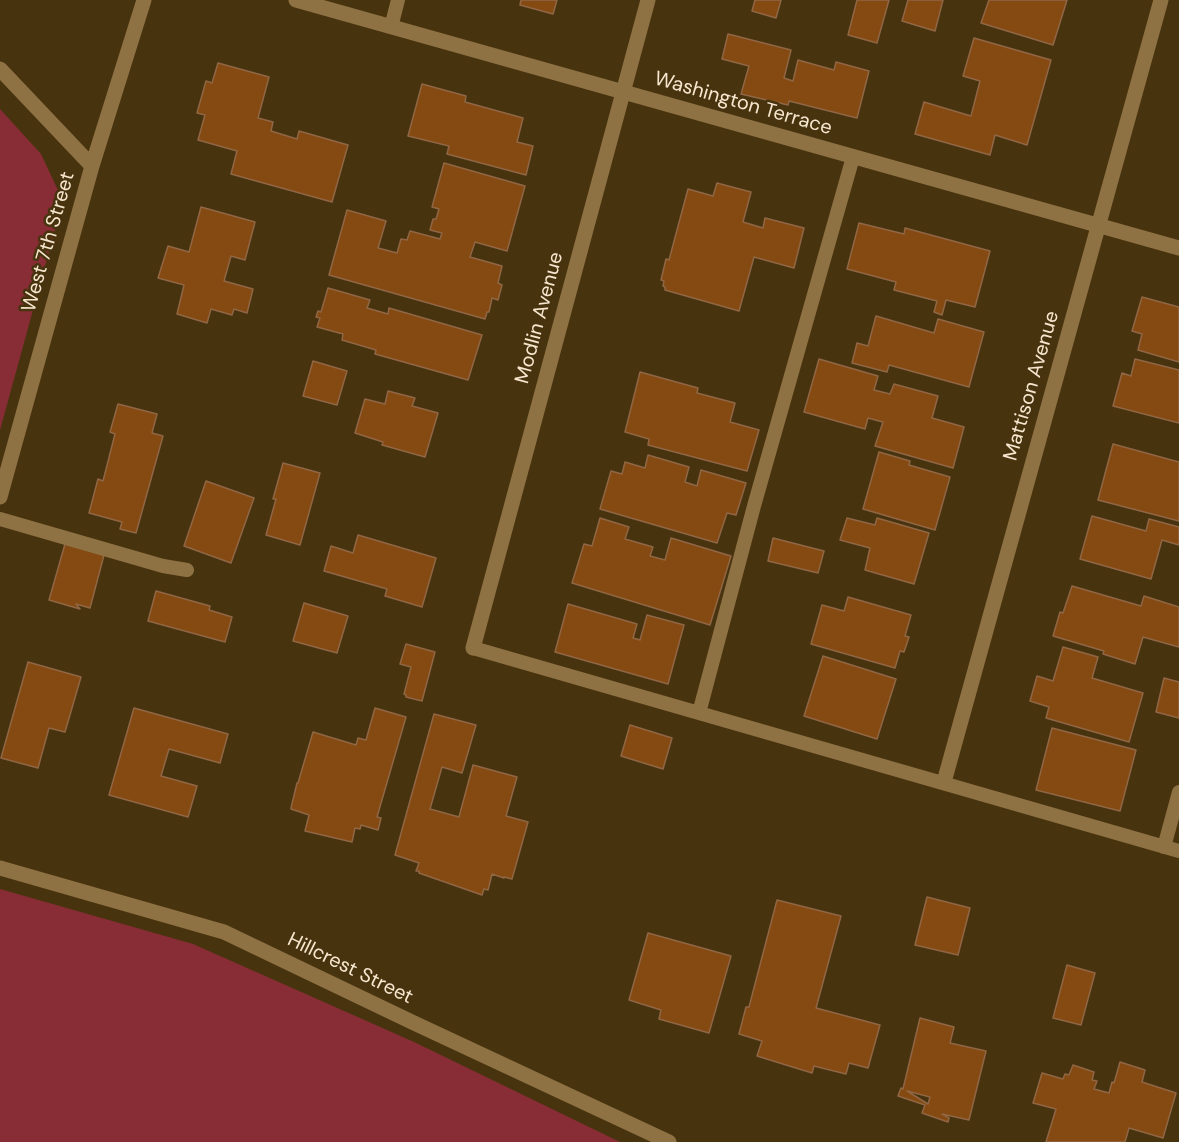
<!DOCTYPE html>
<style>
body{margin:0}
canvas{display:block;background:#48330f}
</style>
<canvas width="1179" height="1142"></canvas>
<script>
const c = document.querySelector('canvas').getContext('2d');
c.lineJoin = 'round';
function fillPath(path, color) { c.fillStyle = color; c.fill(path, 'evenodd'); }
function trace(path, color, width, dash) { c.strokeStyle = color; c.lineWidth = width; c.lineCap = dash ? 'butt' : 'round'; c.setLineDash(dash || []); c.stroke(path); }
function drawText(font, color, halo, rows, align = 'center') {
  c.font = font + ' "DM Sans",sans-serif'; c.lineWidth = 5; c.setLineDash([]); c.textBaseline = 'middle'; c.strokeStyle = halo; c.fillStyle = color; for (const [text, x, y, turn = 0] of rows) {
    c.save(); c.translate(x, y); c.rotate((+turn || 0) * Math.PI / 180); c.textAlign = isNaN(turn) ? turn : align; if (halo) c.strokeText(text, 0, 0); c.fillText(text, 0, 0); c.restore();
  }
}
const green = new Path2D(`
 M0,109L41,154L63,201L0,430Z
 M0,889L193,944L414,1042L620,1142H0Z`);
const building = new Path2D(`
 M521,0H557L553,14L520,5Z
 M755,0H781L776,18L752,11Z
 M857,0H889L877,43L848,35Z
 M908,0H943L935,31L902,21Z
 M989,0H1067L1053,45L981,23Z
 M728,34L791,50L784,78L793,81L798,60L834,70L836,62L869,71L857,118L789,101L788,105L741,94L749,66L722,59Z
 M974,38L1051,60L1027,145L995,135L990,155L915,134L924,102L971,116L980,81L963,76Z
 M218,63L269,77L258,118L273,122L271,131L297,139L299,131L348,145L332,202L231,174L237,151L198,140L205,115L197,113L206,81L212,83Z
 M422,84L466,96L465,102L523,118L517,142L533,146L526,175L447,154L449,146L408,136Z
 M444,163L525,186L507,251L475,242L470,257L502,266L498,283L502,285L498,300L492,298L489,312H487L485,319L329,275L347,210L386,221L378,248L397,253L401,239L407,240L410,231L440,239L442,233L430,230L433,219H436L439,209L432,207Z
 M717,183L751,192L743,222L763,228L765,218L804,228L794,268L754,257L739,311L665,290V287L663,286L664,281L661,280L666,259L669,260L688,189L713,196Z
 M201,207L255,222L245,260L231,256L224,281L253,289L247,313L234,309L232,315L211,309L207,323L177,314L184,285L158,278L168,246L189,252Z
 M859,223L904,234L905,228L990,251L975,307L946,300L942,315L934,312L937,301L894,290L896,282L847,269Z
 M328,288L370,300L367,308L388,314L389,308L482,335L468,380L375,354L376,350L342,340L343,334L317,327L320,318L316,317L318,311L321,312Z
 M1142,297L1179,307V362L1138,350L1142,334L1132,331Z
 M876,316L934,333L938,319L984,332L969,387L889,365L887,372L852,363L857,343L868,346Z
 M819,359L878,376L874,390L890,394L894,384L938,396L932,418L964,427L953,468L875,446L883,422L868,418L865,429L804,412Z
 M1135,359L1179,370V423L1113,406L1122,373L1131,376Z
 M313,361L347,371L337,405L303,396Z
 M640,372L698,388L697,393L735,403L730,422L759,430L747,471L648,445L649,439L625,432Z
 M388,391L415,398L412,406L438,413L425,457L382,445L383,442L355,433L365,399L385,404Z
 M118,404L157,414L152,433L163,436L136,533L120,529L122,522L89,513L98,479L103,481L115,434L110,432Z
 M1113,444L1179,462V521L1098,500Z
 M879,452L910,461L909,465L950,477L935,530L863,509Z
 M648,455L689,467L685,482L697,486L701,470L746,483L736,515L727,513L717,543L600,509L611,471L622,474L625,462L645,468Z
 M283,463L320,473L300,545L266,535L276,499H273Z
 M206,481L254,498L231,563L184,546Z
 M1092,516L1146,531L1149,519L1179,527V545L1162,540L1151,579L1080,559Z
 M600,518L629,527L625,539L653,547L650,556L665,560L671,538L731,556L710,625L572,583L584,544L592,546Z
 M847,518L875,525L877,518L929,533L914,584L865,570L870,548L840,540Z
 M358,535L436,558L422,607L385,596L387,589L324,571L331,546L353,553Z
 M773,538L824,551L818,573L768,561Z
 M65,544L104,555L90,608L76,604L80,609L49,600Z
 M1072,586L1141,606L1144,596L1179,607V647L1143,637L1135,664L1103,654L1104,651L1053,636L1060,612L1063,613Z
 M156,591L210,606L209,610L232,617L225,642L148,621Z
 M848,597L911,615L905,636L909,637L904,652L900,651L895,668L811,644L822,605L844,611Z
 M304,603L348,616L337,653L293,641Z
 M568,604L637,624L633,638L640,640L647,615L684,625L668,684L555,652Z
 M406,644L435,652L422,701L406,697V695L404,694L411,667L400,664Z
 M1063,647L1098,657L1092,678L1143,693L1129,742L1046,718L1049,707L1030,701L1037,676L1053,681Z
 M823,656L896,679L877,739L804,716Z
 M28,662L81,677L65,732L49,728L38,768L1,758Z
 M1164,678L1179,682V718L1156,712Z
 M134,708L228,734L220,763L169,749L161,776L197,786L188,817L109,795Z
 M375,708L406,717L377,817L381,818L378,830L361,825L360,829L355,828L352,842L305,831L309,815L291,809V808L297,783H298L313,732L356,745L358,738L366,740Z
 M434,714L476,725L462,773L442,767L430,809L459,817L473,765L517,777L506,816L528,822L512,879L504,877V878L492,874L488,890L484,889L482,895L419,873V871H416L419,863L395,855Z
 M630,725L672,738L663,769L621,756Z
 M1052,728L1136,750L1120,811L1036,790Z
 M927,897L970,908L958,955L915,945Z
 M777,900L841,916L816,1008L880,1025L868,1068L849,1063L846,1074L814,1066L812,1073L757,1056L762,1041L739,1034L746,1007H749Z
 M648,933L731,956L709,1033L659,1019L661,1010L629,1000Z
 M1067,965L1095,973L1081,1025L1053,1018Z
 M920,1018L954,1027L950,1043L986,1051L969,1120L942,1114L949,1118L948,1122L922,1113L925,1105L898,1096L901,1088L903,1089ZM907,1091L930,1097L928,1104Z
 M1120,1062L1145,1070L1142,1082L1176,1093L1163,1138L1129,1128L1125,1142H1046L1056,1109L1033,1103L1042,1073L1063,1079L1065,1074L1069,1075L1073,1065L1094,1072L1092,1080L1097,1081L1094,1089L1109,1093L1112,1082L1114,1083Z`);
const service = new Path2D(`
 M391,27L398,0
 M0,519L163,566L187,570
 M473,648L1179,851
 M699,713L754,506L853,157
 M1164,847L1179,792`);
const minor = new Path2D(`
 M296,0L1179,248
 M0,69L92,166
 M0,497L92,166L144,0
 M473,648L648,0
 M944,782L1161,0
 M0,868L224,932L414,1023L669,1142`);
const streetNames = [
 ["Washington Terrace",743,104,16],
 ["West 7th Street",49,242,-74],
 ["Modlin Avenue",540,318,-75],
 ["Mattison Avenue",1032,386,-74],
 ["Hillcrest Street",350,969,26]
];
fillPath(green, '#882d35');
fillPath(building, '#844a11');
trace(building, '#906644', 1.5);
trace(service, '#8f7244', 14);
trace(minor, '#8f7244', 15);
drawText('20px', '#f7e7cf', '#48330f', streetNames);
</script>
